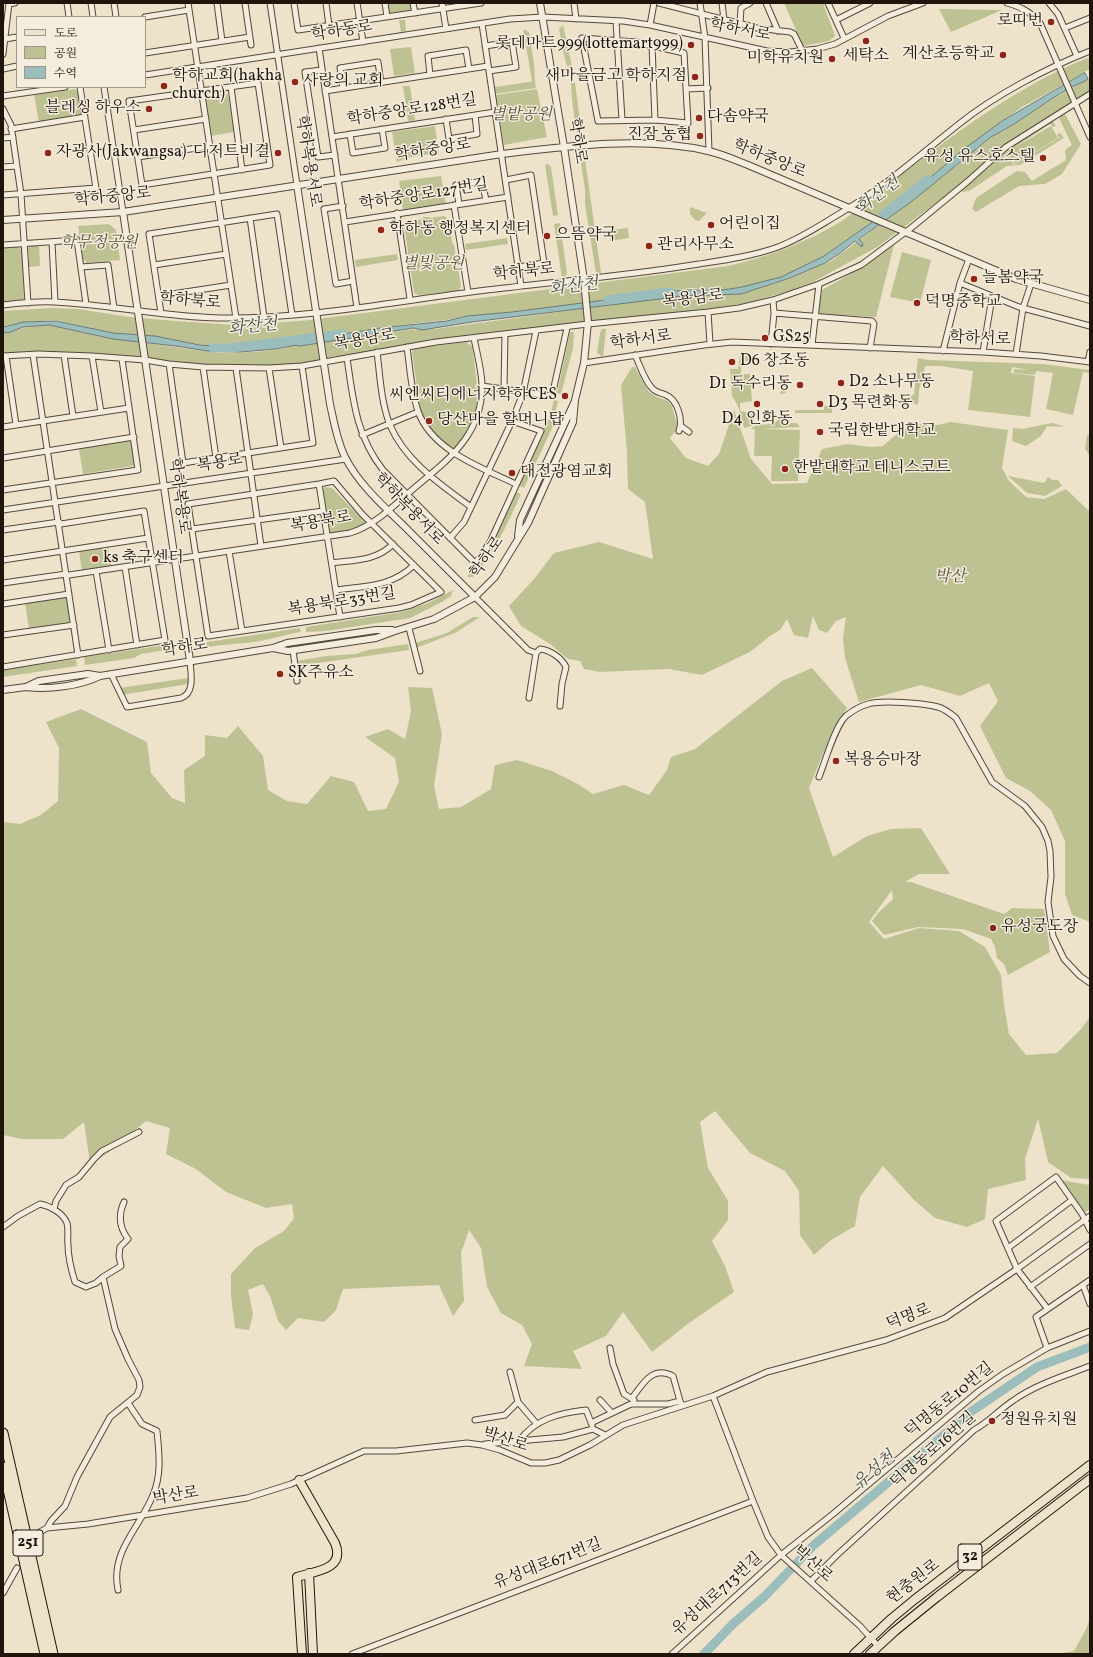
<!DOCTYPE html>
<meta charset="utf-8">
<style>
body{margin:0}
#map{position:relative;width:1093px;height:1657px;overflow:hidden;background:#eee3ca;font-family:Vollkorn,"Noto Serif KR",serif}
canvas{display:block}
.frame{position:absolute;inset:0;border:4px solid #1f150d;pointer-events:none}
.legend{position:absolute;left:16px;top:16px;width:130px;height:72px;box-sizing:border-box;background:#f4eddd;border:1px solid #9f978a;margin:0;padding:5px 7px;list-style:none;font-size:12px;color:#1f150d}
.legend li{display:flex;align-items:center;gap:8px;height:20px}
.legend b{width:20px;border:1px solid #9f978a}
</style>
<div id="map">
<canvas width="1093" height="1657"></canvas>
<div class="frame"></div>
<ul class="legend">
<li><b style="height:5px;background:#eee3ca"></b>도로</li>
<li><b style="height:11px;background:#bec293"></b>공원</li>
<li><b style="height:11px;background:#9bbdbc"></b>수역</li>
</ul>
</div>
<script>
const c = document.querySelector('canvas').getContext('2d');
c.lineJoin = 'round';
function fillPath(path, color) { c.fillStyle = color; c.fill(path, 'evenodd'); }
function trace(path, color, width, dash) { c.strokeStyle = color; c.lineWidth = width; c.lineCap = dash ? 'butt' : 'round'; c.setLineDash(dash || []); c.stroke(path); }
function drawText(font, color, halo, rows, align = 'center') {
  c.font = font + ' Vollkorn,"Noto Serif KR",serif'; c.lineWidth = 3; c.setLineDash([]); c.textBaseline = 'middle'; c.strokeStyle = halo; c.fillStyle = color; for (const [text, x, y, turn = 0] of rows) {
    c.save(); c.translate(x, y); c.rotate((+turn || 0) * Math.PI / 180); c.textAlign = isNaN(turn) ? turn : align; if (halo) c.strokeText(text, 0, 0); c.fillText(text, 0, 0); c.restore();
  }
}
const green = new Path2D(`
 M387,3H411L412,10L409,13L391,16L389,14Z
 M784,3H823L835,36L829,41L803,46Z
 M939,9L1002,10L951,32Z
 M399,20H405L406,31L401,32Z
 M563,25L574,76C565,71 561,40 559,29Z
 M523,29L529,32L534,63L535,81H532Z
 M411,47L415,73L394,76L390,49Z
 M1087,58V59L1090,58V70L1085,71L1084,73L1022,107L1002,121L964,149L901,201L824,256L781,277L749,286L720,290L691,288L677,290L647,295L511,312L467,316L447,320L401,325L311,339L232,348L208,346L155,336L111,333L56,320L25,322L3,326V311L51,308L78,309L130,317L176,321L235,325L258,324L310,320L728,266C770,256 808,242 845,219C921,160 997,95 1087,58Z
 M1090,78V92L1023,133L958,186L879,246L813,282L789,291L747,303L728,306L460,338L387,348L342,356H335L312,362L284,365L254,366L179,363L154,359L44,352L3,353V333H8L23,328L49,325L101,337L220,353L255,352L276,350L296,345L300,346L414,329V330L435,329L632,302L684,296L741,294L789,279L831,261L911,202L992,137L1004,131L1041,106Z
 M535,81L536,88L495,94V87Z
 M571,83H575L582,136L576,131L572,99Z
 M403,86H410L415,120L408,121Z
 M75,89L78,92L81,113L79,115L39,122L34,95Z
 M537,89L547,137L504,145L496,95Z
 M225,93L228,95L234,132L211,136L205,98L207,96Z
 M1065,114L1081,144L1062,174L1045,184L1019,186L976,212L972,209L976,198L1017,171L1025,172L1032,181L1066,160L1065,150L1072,145L1059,118Z
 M1050,122H1053L1056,126L1053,127L1050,124L1014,148L1051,126L1058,138L1015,164L1007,152L1014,165L1059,138L1057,134L1060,133L1064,138L1020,165L1007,166L969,191L962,192L961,190L1005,152Z
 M435,126L439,155C424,154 411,156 397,162L392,132Z
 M585,159L601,273L596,274L585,204V189L581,164Z
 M548,164L551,167L558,215L553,216L545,165Z
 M441,176L446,206L403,210L399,181Z
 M690,207L707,213L699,221L695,220L690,214Z
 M444,216L447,218L453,245H454L461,286L458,291L418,295L414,293L404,225L407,222L423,219V217H430V218Z
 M560,223L567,273L564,278H562L554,224Z
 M109,224L116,230L120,260L87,263L83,259L78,226Z
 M628,228L629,238L610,241V230Z
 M507,238L508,244L466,250L465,244Z
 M31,245H39L40,266L29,267L28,248Z
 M894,245L876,317L820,314L818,312L822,290L859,269Z
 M3,247H18L23,251L24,302L3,303Z
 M902,252L931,260L920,303L890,297Z
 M397,254L398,260L356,267L355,260Z
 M602,329H606L603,357L597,353L600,333Z
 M570,332H574L573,348L561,394H557Z
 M466,342L472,346C476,377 484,410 465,438C462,443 456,447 452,451L429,428L419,410L420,409L412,352L414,348Z
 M740,354H749V361H741V374H750L752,401L740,403V411L754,414V425L744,428L738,406L732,396L730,369H738Z
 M918,358L928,360L1043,364L1090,370V373L1083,372L1073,415L1046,409L1053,373L1037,371L1034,375L1014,373V369L1029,370L1012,367L1011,373L1035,376L1030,417L968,410L973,371L942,366H925L919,391L918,405L912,403L904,396L914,395Z
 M632,367H635L649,392L657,397L668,401L672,406L678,428L670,438L686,458L708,466L719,454L734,410L751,459L772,484L807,483L822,449L848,444L871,447L883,446L899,432L915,424L938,425L950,422L1008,430L1002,468L1009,481L1026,497L1044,499L1066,489L1090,512V922L1072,915L1065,894V841L1051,810L1030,791L1006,778L980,726L998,701L989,683L960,696L921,685L859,702L845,658L843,638L846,617L836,621L827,633L819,630L813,616L808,638L794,635L787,619L780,630L770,636L750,652L702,675L669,669L600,672L584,669L580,661L568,659L550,644L521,626L509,606L534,579L554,553L599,542L653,559L645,502L628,489L627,453L621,385Z
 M786,375H788V389L786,390V393L780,394Z
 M554,400L558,401L556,410V420L524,488L518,485L550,416Z
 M837,405V408H832V413H795V410H824V406Z
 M780,417L785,423H797L800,427L761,429L800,430L798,481H771L772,456H754L755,429H751L756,425L774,424Z
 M1052,423L1063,426L1064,427L1047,426L1041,436L1026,446L1012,441L1013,428L1022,429Z
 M1087,435H1090V456L1085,449Z
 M130,441L136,463L133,466L83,474L79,449Z
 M1008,476L1044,483L1047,480L1046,479L1049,477L1052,480H1058L1062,486L1045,496L1027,493Z
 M325,487L332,488L365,522C360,533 342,532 331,534L328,532L321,491Z
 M515,492L521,494C507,525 495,552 473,577H467L483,556Z
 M108,547L112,567L82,572L79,551Z
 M453,590L451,596L442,602L410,618L326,631L306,632V627L401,612L428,603Z
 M65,597L68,600L71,620L68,623L29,629L25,603Z
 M473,617H480L455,633L416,648L415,643L447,633Z
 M300,628L301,632C282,635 264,642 245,643C232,644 220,645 207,647L201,643Z
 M172,644V649L141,654L134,658L85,665L84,657Z
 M408,644L409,650L297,666V661L326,656L356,654L368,650Z
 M76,659L77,666L3,677V670Z
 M812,668L847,708L829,739L809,788L833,857L867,836L891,829L921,828L950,874H919L905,882H911L1004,914L1012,908L1044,909L1050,952L1008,975L1004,964L997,958L995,947L991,939L963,929L918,927L884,935L872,921L878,913L893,899L892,890L869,922L884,939L919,928L959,931L985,947L1001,975L1004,1005L1009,1034L1026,1055L1057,1053L1081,1029L1090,1017V1179L1071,1178L1048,1162L1038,1119L1025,1159L1026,1180L988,1189L985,1219L967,1227L935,1218L914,1200L883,1166L860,1197L855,1226L831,1240L814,1255L800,1235L799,1191L785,1171L750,1153L715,1111L700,1122L708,1168L728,1201V1220L712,1241L725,1266L734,1292L689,1323L652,1352L623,1312L606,1336L573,1351L582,1369L524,1366L532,1344L522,1325L501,1313L487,1287L481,1248L469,1230L461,1253L464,1301L453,1316L439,1285L343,1289L336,1310L324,1322L298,1318L286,1330L278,1321L270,1296L263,1284L248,1290L253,1314L249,1330L235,1328L231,1296V1274L255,1248L284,1231L294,1218L292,1204L266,1208L226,1192L196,1169L166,1154L170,1128L146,1121L108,1153L90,1164L84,1122L63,1139H22L3,1135V822L20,824L41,815L58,801L59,748L46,722L81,709L147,742L151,773L172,798L185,803L184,770L205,756V735L227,738L238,726L263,756L268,790L287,801L307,804L331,776L354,782L368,811L386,809L399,782L395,758L365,737L388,729L405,739L411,711L408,687L432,688L442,734L434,786L439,809L461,807L491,789L495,765L517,760L552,771L578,784L593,794L624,785L649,795L667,770L671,757L695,749L782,681Z
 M188,678V684L121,695L119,688Z
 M1060,1180L1090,1185V1210L1084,1212Z
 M1090,1619V1654H1056L1074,1651L1085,1631Z`);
const water = new Path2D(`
 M1085,73L1088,79L1085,81C1051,95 1024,121 991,137L911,202L859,239L863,244L862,247L855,241L839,254L825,263L790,278L741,294L684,296L472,322L422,330L413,328L300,346L296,345L276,349L240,352L208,351L176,346L113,339L49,325L23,327L8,333L3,332V327L24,322L56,321L113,333L155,336L200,345L232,348L312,339L380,328L447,321L467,316L512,312L683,290H723L742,287L781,277L824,256L901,202L964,149L1002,121Z`);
const river = new Path2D(`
 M883,215L928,179
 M608,300L670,292
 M213,348H231L343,334
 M704,1654L734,1623L765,1596L814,1545L972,1411L1037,1367L1090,1347`);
const minor = new Path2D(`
 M67,3L69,17
 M91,3L93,17
 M114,3L116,17
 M188,3L236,318
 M217,3L222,41
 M245,3L251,45
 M270,3L297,185
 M294,3L298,30L481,3
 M326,3L329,26
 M357,3L363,42
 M385,3L387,17
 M413,3L415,13
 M442,3L446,29
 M574,3L576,19
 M659,3L757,28L790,32L794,34L802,50
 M700,3L705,38L709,151
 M722,3L724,20
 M766,3L778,31
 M828,3L844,38
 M1007,3C1021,7 1031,12 1040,23L1090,137
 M1049,3L1058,14L1077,56
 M9,4L15,3
 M145,17L189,10
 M836,20L870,3
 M616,21L622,120
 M482,24L521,286
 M740,24L741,8L750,3
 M650,25L654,3
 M1065,28L1090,18
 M582,38L636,42L684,53L688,123L655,120L598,121Z
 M5,39L17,37
 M652,45L655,120
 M485,46L512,42L516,67L489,71
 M319,48L357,308
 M145,53L250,37
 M3,54L9,3
 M3,69L17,66
 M322,70L305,72L318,157L335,155
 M145,75L510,19L543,17L623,21L650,25L767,51L790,52L817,49L835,44L888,16L923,3
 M430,75L428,56L466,50L469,69
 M258,83L270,165L142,185L129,101Z
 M104,87L123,212
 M231,87L242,170
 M343,88L340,68L378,62L381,83
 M686,89L708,88
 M325,91L488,66
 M3,96L65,87
 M3,109L11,125L21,194L28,303
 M446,119L449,139L477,134L475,115
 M11,129L85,117
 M134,130L206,119
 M350,134L353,153L385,148L382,129
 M332,137L495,112
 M3,138L13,137
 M138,157L210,146
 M3,167L17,166
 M506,180L531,175L544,263L518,267
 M3,195L96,188L80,87
 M459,204L456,185L482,181L486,200
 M454,205L468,292
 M343,206L324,209L336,284L353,281
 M397,213L410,299
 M250,218L264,317
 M345,222L508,197
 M52,242L55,302
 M3,245L77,240L86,304
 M154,265L226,254
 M81,267L108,265L114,308
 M960,283L1019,307L1090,326
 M159,296L231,285
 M3,305C20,303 38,301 55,302C113,305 170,318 228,318C320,318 412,298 504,288C569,280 634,275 699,264C725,260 753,256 778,247C804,237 820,225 844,211C885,186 921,154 959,124C995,95 1047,68 1090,51
 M708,312L710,344
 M161,313L149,234L277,214L292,315
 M774,313L872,321L874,324L870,348
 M771,344L774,313L773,300
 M812,345L819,284
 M407,347C410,368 411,391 418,411C431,450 482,468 516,484
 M943,351L960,283L969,259
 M377,352C380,375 381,403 390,425C405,461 441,485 471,507
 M983,352L992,297
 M1016,354L1023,308L1031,284
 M33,355L78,655
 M64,355L73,416
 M635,355C640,365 644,380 652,388C656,393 662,393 666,395C678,400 683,420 679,431
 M3,356L38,354L92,356L145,360L169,364L203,367L269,368L302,366L436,342L588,324L708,312L739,308L773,300L819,284L861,265L911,228L967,182L1006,147L1090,94
 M6,356L16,425
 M92,356L101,412
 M347,358C353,399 356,436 383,470L475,563L482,555L491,540L541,431L512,421
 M1088,362L1090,352
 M584,363L704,345L732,342L983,352L1041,356L1090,362
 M169,364L183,463L313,443L302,366
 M203,367L216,458
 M236,368L261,546
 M269,368L281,448
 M482,386L552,396L567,328
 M504,388L505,335
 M681,426L689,432
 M3,427L129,408
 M362,435L418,412
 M3,458L134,437
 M334,481L362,514L441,592L411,605L399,608L208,636L188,504L319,484Z
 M319,484L340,617
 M3,490L138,470L122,359
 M3,510L346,459
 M192,529L323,511
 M3,530L59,522L61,524L144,511L165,640L3,667
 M450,538L464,522L512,421L523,393L536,331
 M229,551L242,631
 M3,560L148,538
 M332,563C353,560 377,561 393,544
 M125,567L137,645
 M96,571L109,650
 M3,583L66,574L69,575L350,533C374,526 393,506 412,490C446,461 482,437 482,386C482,371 477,354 474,338
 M336,590C365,586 392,587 414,565
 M475,597L528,650L536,653
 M3,604L69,594
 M409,628L420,671
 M3,635L74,625
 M293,650L297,681
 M111,674L127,707L181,698C195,693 191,674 190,661
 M529,698L536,653L540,649C550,650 562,658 566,667L562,684L560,706
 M819,777C825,762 835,726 846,716C851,712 861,706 868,704C882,700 923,703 938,707C945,709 950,713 956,718L992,782L1025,806L1042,827L1048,841L1050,851L1051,877L1048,902L1053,936L1064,959L1080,976L1090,983
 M54,1209L56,1201L66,1185L79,1177L94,1159L102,1151L139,1132
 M3,1227L18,1216L40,1204C50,1206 63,1213 67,1223C69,1230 67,1238 68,1245C68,1258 71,1269 75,1282L86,1287L96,1283L103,1277L115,1329L128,1359L139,1380L140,1387L137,1395L110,1417L77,1477L65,1506L51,1521L47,1528
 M1008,1248L1072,1200
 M103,1277L121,1266L119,1256L120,1247L128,1239C119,1227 118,1215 124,1202
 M1083,1285L1090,1304
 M1030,1287L1090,1244
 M1047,1308L1017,1269L996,1221L1056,1177L1082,1214L1090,1230
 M610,1348L613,1364L624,1394L634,1400
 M1047,1348L1036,1317L1090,1280
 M510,1372L518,1402L536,1423
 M713,1396L753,1501L768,1537L781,1555L860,1626L878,1646
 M632,1398C643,1384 652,1365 673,1376L680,1401
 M600,1400L611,1412
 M475,1420L505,1415L518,1402
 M591,1423L631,1404H668L680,1401L682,1405
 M519,1441C535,1419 559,1413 586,1410L592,1425
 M485,1444L563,1437L593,1429L605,1435
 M33,1541L38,1533L47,1528L88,1524L247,1498L291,1484L364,1451H396L467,1443L482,1445L500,1450L531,1463H545L559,1460L590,1445L623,1425L713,1396L767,1372L886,1340L945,1318L1017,1269L1090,1216
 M811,1581L837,1555L974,1430C989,1422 1000,1409 1014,1400C1037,1384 1064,1376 1090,1366
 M118,1590C110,1551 140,1528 153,1495C162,1474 159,1453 157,1431L142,1424L128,1403
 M3,1593L17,1568
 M352,1654L753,1501
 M672,1654L781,1555L833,1514L979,1391L1003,1374L1047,1348L1090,1331`);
const tertiary = new Path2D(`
 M297,185L330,404C334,422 337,441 345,457C358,483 382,505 403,525C427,549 451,573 475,597
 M123,212L190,661
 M3,220L123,212L502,154C567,146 644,136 708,151C722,154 735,160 748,165L1016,279L1090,300
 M518,536L520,520L574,403
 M273,648L288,651L376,638L395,631L434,619L475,597L495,577L528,523L573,422L575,400L584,363L588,322L584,280L564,147L540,3
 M26,687C48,690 80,686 100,676L273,648L287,643L376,630H392
 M3,690L26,687L39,681L88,674L100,676`);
const primary = new Path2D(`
 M299,1480L335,1543C346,1570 315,1571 297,1577L302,1654
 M309,1573L313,1654
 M854,1654L891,1619L914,1600L1090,1465
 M870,1654L895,1631L937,1597L1090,1479`);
const motorway = new Path2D(`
 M3,1433L53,1654
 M3,1467L45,1654`);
const markers = [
 [1051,22,4,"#8f2418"],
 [866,41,4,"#8f2418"],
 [691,45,4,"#8f2418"],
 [1003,55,4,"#8f2418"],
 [832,59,4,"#8f2418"],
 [695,77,4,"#8f2418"],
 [295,82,4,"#8f2418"],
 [164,86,4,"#8f2418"],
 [149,109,4,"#8f2418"],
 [699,118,4,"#8f2418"],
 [700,136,4,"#8f2418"],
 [48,153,4,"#8f2418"],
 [278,153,4,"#8f2418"],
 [1043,158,4,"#8f2418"],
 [711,225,4,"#8f2418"],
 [381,230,4,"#8f2418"],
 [547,236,4,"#8f2418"],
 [649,246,4,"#8f2418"],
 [974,279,4,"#8f2418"],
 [917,303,4,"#8f2418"],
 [765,338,4,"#8f2418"],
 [732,362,4,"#8f2418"],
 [841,383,4,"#8f2418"],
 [800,385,4,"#8f2418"],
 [565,396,4,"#8f2418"],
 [757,404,4,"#8f2418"],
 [820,404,4,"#8f2418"],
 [429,421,4,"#8f2418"],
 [820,432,4,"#8f2418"],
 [785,469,4,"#8f2418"],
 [512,473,4,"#8f2418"],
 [95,559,4,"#8f2418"],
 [280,674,4,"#8f2418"],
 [836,761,4,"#8f2418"],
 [993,928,4,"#8f2418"],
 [992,1421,4,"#8f2418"]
];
const shields = [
 [28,1543,30],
 [970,1557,24]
];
const shieldNames = [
 ["251",28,1543],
 ["32",970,1557]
];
const poiNames = [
 ["로띠번",1043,22,"right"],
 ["롯데마트999(lottemart999)",683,45,"right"],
 ["계산초등학교",995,55,"right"],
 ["세탁소",866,57,"center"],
 ["미학유치원",824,59,"right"],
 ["학하교회(hakha",172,77],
 ["church)",172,95],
 ["새마을금고 학하지점",687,77,"right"],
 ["사랑의 교회",303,82],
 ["블레싱 하우스",141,109,"right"],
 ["다솜약국",707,118],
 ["진잠 농협",692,136,"right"],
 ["자광사(Jakwangsa)",56,153],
 ["디저트비결",270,153,"right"],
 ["유성 유스호스텔",1035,158,"right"],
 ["어린이집",719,225],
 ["학하동 행정복지센터",389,230],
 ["으뜸약국",555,236],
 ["관리사무소",657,246],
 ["늘봄약국",982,279],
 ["덕명중학교",925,303],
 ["GS25",773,338],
 ["D6 창조동",740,362],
 ["D2 소나무동",849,383],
 ["D1 독수리동",792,385,"right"],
 ["씨엔씨티에너지학하CES",557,396,"right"],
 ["D3 목련화동",828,404],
 ["D4 인화동",757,420,"center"],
 ["당산마을 할머니탑",437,421],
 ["국립한밭대학교",828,432],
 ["한밭대학교 테니스코트",793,469],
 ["대전광염교회",520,473],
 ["ks 축구센터",103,559],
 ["SK주유소",288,674],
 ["복용승마장",844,761],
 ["유성궁도장",1001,928],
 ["정원유치원",1000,1421]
];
const streetNames = [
 ["학하서로",740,31,11],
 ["학하동로",342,32,-9],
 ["학하중앙로128번길",412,111,-9],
 ["학하로",576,141,81],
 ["학하중앙로",433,151,-9],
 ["학하중앙로",769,160,22],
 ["학하복용서로",307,161,81],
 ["학하중앙로127번길",424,196,-9],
 ["학하중앙로",113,198,-6],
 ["학하북로",524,273,-6],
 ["복용남로",693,300,-7],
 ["학하북로",190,302,5],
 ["학하서로",980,340,2],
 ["복용남로",365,341,-10],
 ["학하서로",641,341,-8],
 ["복용로",220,464,-9],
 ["학하복용로",178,496,82],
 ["학하복용서로",408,510,46],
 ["복용북로",321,523,-10],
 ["학하로",488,558,-55],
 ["복용북로33번길",342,603,-9],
 ["학하로",185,649,-9],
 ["덕명로",909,1318,-21],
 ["덕명동로10번길",950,1401,-39],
 ["박산로",505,1441,18],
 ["덕명동로16번길",934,1451,-41],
 ["박산로",176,1497,-9],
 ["유성대로671번길",548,1565,-21],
 ["박산로",812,1565,42],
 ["현충원로",914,1583,-38],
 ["유성대로713번길",718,1595,-42]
];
const parkNames = [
 ["별밭공원",521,116],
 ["학무정공원",99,244],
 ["별빛공원",433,265],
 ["박산",950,578]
];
const waterNames = [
 ["화산천",879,196,-37],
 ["화산천",574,288,-7],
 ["화산천",253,328,-6],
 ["유성천",875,1472,-40]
];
fillPath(green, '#bec293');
fillPath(water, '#9bbdbc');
trace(water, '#697a76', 1);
trace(river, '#9bbdbc', 9);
trace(minor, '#53483c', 7);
trace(tertiary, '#53483c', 8);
trace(primary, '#1f150d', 10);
trace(motorway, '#1f150d', 11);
trace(minor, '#f4eddd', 5);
trace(tertiary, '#f4eddd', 6);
trace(primary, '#eee3ca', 8);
trace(motorway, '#eee3ca', 9);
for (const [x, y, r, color] of markers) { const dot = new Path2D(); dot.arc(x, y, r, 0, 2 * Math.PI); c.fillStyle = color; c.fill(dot); trace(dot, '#f4eddd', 1.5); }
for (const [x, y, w] of shields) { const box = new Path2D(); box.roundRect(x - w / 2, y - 13, w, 26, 3); c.fillStyle = '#f4eddd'; c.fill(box); trace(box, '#1f150d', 1); }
drawText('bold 15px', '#1f150d', null, shieldNames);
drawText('16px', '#1f150d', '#f4eddd', poiNames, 'left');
drawText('16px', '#1f150d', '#f4eddd', streetNames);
drawText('italic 16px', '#57523c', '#f4eddd', parkNames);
drawText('italic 17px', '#4a504a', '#f4eddd', waterNames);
</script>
